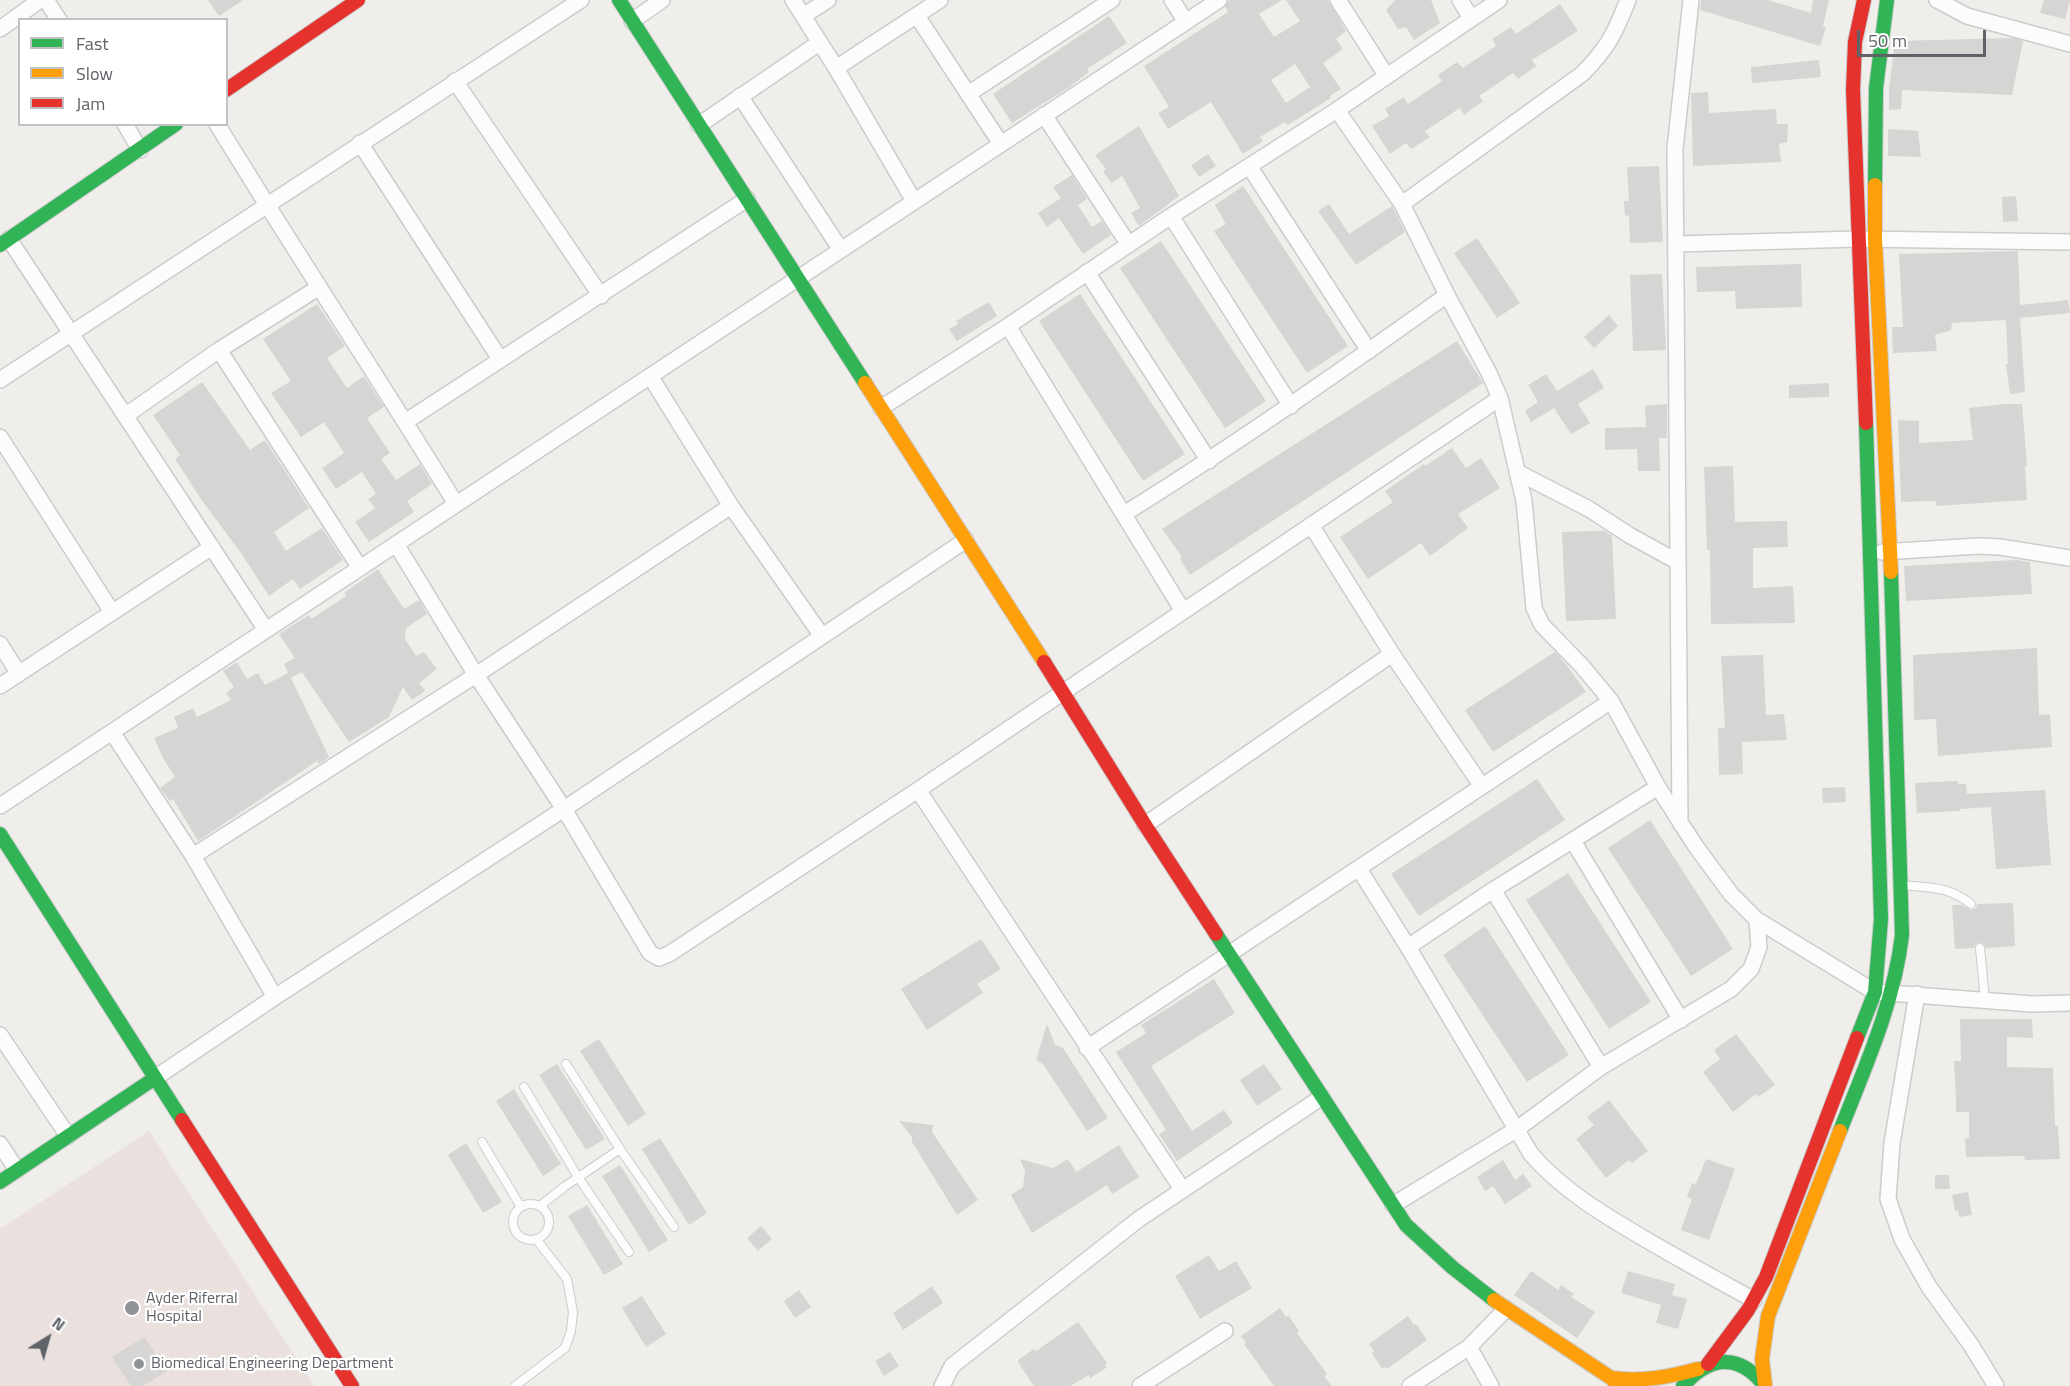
<!DOCTYPE html>
<style>
body{margin:0}
#map{position:relative;width:2070px;height:1386px;overflow:hidden;background:#efeeea;font-family:"Titillium Web",sans-serif}
canvas{display:block}
.legend{position:absolute;left:18px;top:18px;width:210px;height:108px;box-sizing:border-box;background:#fff;border:2px solid #bfc1c3;margin:0;padding:8px 10px;list-style:none;font-size:18px;color:#5f6368}
.legend li{display:flex;align-items:center;gap:12px;height:30px}
.legend b{width:30px;border:2px solid #bfc1c3}
.north{position:absolute;left:18px;top:1308px;width:60px;height:60px;-webkit-text-stroke:4px #fff;paint-order:stroke;rotate:37deg;font-size:16px;font-weight:700;line-height:24px;text-align:center;color:#5f6368}
.north::after{content:'';display:block;margin:auto;width:21px;height:27px;background:#5f6368;clip-path:polygon(50% 0,100% 100%,50% 72%,0 100%)}
.scale{position:absolute;left:1857px;top:30px;width:129px;height:27px;box-sizing:border-box;border:3px solid #5f6368;border-top:0;padding-left:8px;font-size:18px;line-height:21px;white-space:nowrap;color:#5f6368;-webkit-text-stroke:4px #fff;paint-order:stroke}
</style>
<div id="map">
<canvas width="2070" height="1386"></canvas>
<ul class="legend">
<li><b style="height:8px;background:#30b455"></b>Fast</li>
<li><b style="height:8px;background:#ff9f0a"></b>Slow</li>
<li><b style="height:8px;background:#e5322d"></b>Jam</li>
</ul>
<div class="north">N</div>
<div class="scale">50 m</div>
</div>
<script>
const c = document.querySelector('canvas').getContext('2d');
c.lineJoin = 'round';
function fillPath(path, color) { c.fillStyle = color; c.fill(path, 'evenodd'); }
function trace(path, color, width, dash) { c.strokeStyle = color; c.lineWidth = width; c.lineCap = dash ? 'butt' : 'round'; c.setLineDash(dash || []); c.stroke(path); }
function drawText(font, color, halo, rows, align = 'center') {
  c.font = font + ' "Titillium Web",sans-serif'; c.lineWidth = 4.5; c.setLineDash([]); c.textBaseline = 'middle'; c.strokeStyle = halo; c.fillStyle = color; for (const [text, x, y, turn = 0] of rows) {
    c.save(); c.translate(x, y); c.rotate((+turn || 0) * Math.PI / 180); c.textAlign = isNaN(turn) ? turn : align; if (halo) c.strokeText(text, 0, 0); c.fillText(text, 0, 0); c.restore();
  }
}
const medical = new Path2D(`
 M149,1131L314,1386H0V1229Z`);
const building = new Path2D(`
 M208,0H243L219,16Z
 M1229,0H1282L1259,14L1274,37L1300,21L1286,0H1328L1346,31L1336,39L1343,49L1323,63L1341,89L1330,96L1331,98L1288,125L1285,122L1260,137L1263,141L1243,154L1211,102L1168,129L1158,113L1169,107L1144,66L1228,12L1225,7ZM1295,64L1310,87L1286,103L1271,80Z
 M1395,0H1431L1440,23L1414,40L1406,27L1398,29L1386,10Z
 M1701,0H1768L1811,13L1813,0H1829L1823,26L1826,27L1820,46L1700,10Z
 M2044,0H2070L2065,19L2040,13Z
 M1560,4L1578,31L1532,60L1536,66L1518,79L1513,73L1479,96L1483,101L1464,115L1460,108L1425,131L1430,137L1411,149L1406,143L1390,154L1372,126L1389,116L1385,109L1404,97L1408,104L1442,81L1438,75L1457,62L1463,68L1496,46L1492,39L1511,27L1516,34Z
 M1109,16L1127,43L1087,69L1089,72L1068,88L1012,123L993,94Z
 M2013,38L2023,41L2012,95L1902,90L1901,109L1889,110V89L1895,41Z
 M1819,60L1821,77L1752,83L1751,67Z
 M1708,92L1709,113L1776,109L1777,124H1788L1787,142L1779,144L1781,162L1693,166L1691,93Z
 M1139,126L1179,196L1139,226L1131,213L1140,208L1122,176L1112,183L1103,172L1106,169L1095,155Z
 M1888,129L1918,131L1921,157L1888,156Z
 M1208,154L1216,166L1199,177L1191,165Z
 M1659,166L1663,242L1630,243L1629,215L1625,216L1624,201H1629L1627,167Z
 M1072,175L1087,199L1078,205L1092,227L1102,221L1111,235L1083,254L1059,218L1047,227L1038,213L1061,198L1053,187Z
 M1243,186L1348,346L1307,373L1214,231L1226,224L1215,205Z
 M2016,196L2018,221L2003,222L2002,197Z
 M1329,204L1349,234L1392,206L1405,232L1356,265L1318,211Z
 M1477,238L1520,303L1497,318L1454,253Z
 M1161,241L1266,401L1225,428L1120,268Z
 M2018,251L2020,305L2068,300L2070,313L2020,318L2025,392L2010,394L2006,364H2008L2006,320L1952,323L1951,330L1935,335L1937,351L1893,353L1892,327H1903L1899,254Z
 M1801,264L1802,307L1736,309L1735,291L1697,292L1696,267Z
 M1662,274L1666,350L1633,351L1630,275Z
 M1080,294L1185,454L1143,481L1039,321Z
 M989,302L997,316L957,341L949,329L958,324L956,321Z
 M317,304L345,346L327,358L347,388L364,376L384,407L367,418L390,453L381,459L396,480L420,464L432,484L407,501L414,512L369,542L355,522L375,508L368,499L376,494L362,472L336,489L322,468L344,453L324,422L301,437L271,393L291,381L263,339Z
 M1609,315L1618,326L1594,348L1584,337Z
 M1457,341L1483,383L1190,575L1180,559L1182,557L1162,529Z
 M1593,369L1604,388L1578,404L1590,423L1571,434L1554,408L1531,422L1525,411L1538,402L1528,385L1546,374L1557,391Z
 M202,382L250,450L265,440L309,508L274,532L286,551L322,528L343,560L300,589L293,579L269,596L241,553L203,502L175,459L180,455L153,415Z
 M1829,383V397L1789,398V385Z
 M1667,404V438H1659L1660,471H1638L1637,449L1605,450V428L1646,427L1645,406Z
 M2004,404H2022L2027,466H2025L2027,500L1936,506V501L1901,502L1898,420L1919,421V443L1973,440L1969,408Z
 M1452,448L1466,468L1481,458L1500,488L1458,514L1468,528L1430,556L1421,543L1368,579L1340,537L1393,502L1385,491L1424,464L1425,466Z
 M1733,466L1735,522L1787,521L1788,547L1753,548V588L1793,586L1795,623L1711,624L1710,550H1707L1704,467Z
 M1595,531H1604L1612,536L1616,619L1566,621L1562,532Z
 M2017,560L2030,562L2032,594L1906,601L1904,566Z
 M378,569L404,609L419,600L427,614L406,628L405,639L416,656L424,652L437,669L419,683L425,691L412,700L403,687L389,717L349,742L302,672L291,678L329,757L319,764L317,761L198,841L173,799L170,801L160,788L175,777L163,758L154,738L178,728L174,717L193,708L197,717L231,700L226,693L234,687L223,671L237,662L247,679L258,673L265,685L288,673L284,664L295,658L279,634L309,615L311,619L346,596L344,593Z
 M2037,648L2039,715L2050,714L2052,747L1938,756L1936,719L1914,720L1913,655Z
 M1555,652L1566,664L1586,692L1493,752L1465,710Z
 M1763,655L1766,715L1784,714L1787,740L1742,742L1743,774L1719,775L1718,728H1725L1721,656Z
 M1537,779L1565,820L1419,916L1391,874Z
 M1958,781V784H1966L1967,794L2045,790L2051,865L1996,869L1991,807L1960,809V811L1917,813L1915,783Z
 M1845,787L1846,802L1823,803L1822,788Z
 M1650,820L1733,949L1691,976L1608,848Z
 M1568,873L1651,1002L1609,1029L1526,900Z
 M2013,903L2015,946L1986,948L1984,944L1980,942L1976,944L1974,948L1955,949L1952,905H1962L1971,910L1976,908L1977,904Z
 M1485,926L1569,1055L1527,1082L1443,955Z
 M981,939L1001,969L977,984L983,993L927,1030L901,989Z
 M1214,979L1235,1013L1151,1066L1192,1131L1224,1110L1233,1123L1177,1161L1159,1134L1166,1130L1116,1052L1146,1033L1141,1025Z
 M1960,1019H2032L2033,1038L2007,1037V1067L2053,1068L2055,1126H2058L2060,1159L2025,1160L2024,1156L1966,1157L1965,1139L1969,1138V1112H1956V1097L1954,1061H1961Z
 M1047,1024L1055,1045L1063,1048L1108,1118L1087,1131L1043,1064L1036,1060Z
 M1736,1034L1775,1085L1758,1097L1756,1094L1733,1112L1703,1072L1720,1059L1714,1050Z
 M599,1039L646,1114L628,1126L580,1051Z
 M557,1064L605,1139L586,1150L539,1075Z
 M1264,1064L1282,1089L1257,1106L1240,1080Z
 M514,1089L561,1164L543,1176L496,1101Z
 M1609,1100L1648,1151L1632,1163L1629,1160L1606,1178L1576,1139L1594,1125L1587,1117Z
 M899,1121L933,1125L932,1132L978,1200L957,1215L912,1142V1137Z
 M660,1138L707,1213L689,1225L642,1149Z
 M466,1143L502,1202L483,1213L448,1155Z
 M1119,1145L1139,1177L1112,1194L1107,1185L1032,1233L1011,1195L1023,1187L1025,1171L1020,1159L1053,1168L1068,1159L1076,1172Z
 M1706,1159L1735,1169L1709,1240L1681,1230L1692,1199L1687,1197L1692,1183L1696,1184Z
 M1503,1160L1515,1180L1523,1174L1532,1186L1505,1204L1493,1186L1485,1191L1477,1177Z
 M620,1165L668,1240L649,1252L602,1176Z
 M1935,1175H1949L1950,1189H1935Z
 M1968,1192L1972,1215L1959,1217L1958,1210L1955,1211L1952,1195Z
 M587,1205L623,1264L604,1275L568,1216Z
 M761,1226L772,1239L758,1251L747,1238Z
 M1209,1255L1219,1271L1236,1261L1252,1288L1200,1319L1175,1276Z
 M1531,1271L1558,1290L1561,1285L1574,1294L1571,1297L1595,1312L1577,1338L1514,1295Z
 M1628,1271L1675,1284L1672,1295L1687,1299L1678,1329L1656,1323L1661,1305L1621,1293Z
 M932,1286L943,1303L903,1330L893,1313Z
 M799,1290L811,1307L795,1318L784,1301Z
 M642,1296L666,1334L646,1347L622,1308Z
 M1280,1308L1286,1317L1288,1315L1299,1331L1297,1333L1327,1374L1324,1376L1332,1386H1274L1244,1344L1246,1342L1241,1336Z
 M1408,1316L1414,1325L1416,1324L1427,1340L1387,1369L1385,1367L1382,1369L1372,1353L1374,1351L1369,1344Z
 M1078,1322L1107,1363L1105,1365L1106,1368L1090,1378L1089,1375L1070,1386H1034L1018,1362V1360L1034,1349L1036,1351Z
 M144,1337L167,1371L143,1386H131L112,1357Z
 M890,1352L899,1366L884,1376L875,1361Z`);
const lane = new Path2D(`
 M1902,885C1931,888 1948,886 1971,904
 M1980,948L1985,1000
 M566,1064L620,1149L674,1227
 M524,1087L578,1177L629,1252
 M482,1142L521,1207
 M513 1222a18 18 0 1 1 36 0a18 18 0 1 1-36 0Z
 M540,1206L564,1187L620,1149
 M515,1386L565,1348L571,1331L573,1312L567,1279L536,1239`);
const street = new Path2D(`
 M46,0L59,20
 M793,0L836,68L914,201
 M1172,0L1186,22
 M1338,0L1386,75
 M1460,0L1471,18
 M1691,0L1675,149L1680,822L1697,848L1731,894L1757,920L1875,992L2032,1004L2070,1003
 M1937,0L1967,16L2070,44
 M803,16L828,0
 M917,16L1001,144
 M632,21L662,0
 M0,29L40,0
 M836,68L940,0
 M455,81L601,296
 M968,94L1112,0
 M740,96L841,250
 M1337,110L1402,204L1447,295L1489,373L1500,398L1524,501L1534,608L1542,625L1582,666L1611,701L1658,787L1679,820
 M1044,115L1129,245
 M125,124L140,150
 M217,124C295,252 378,377 456,504
 M699,125L819,43
 M360,143L500,359
 M1249,166L1369,351
 M1402,204L1582,74C1608,48 1615,33 1628,0
 M1171,216L1291,406
 M9,239L266,630
 M1676,244L1858,239L2070,242
 M1087,272L1209,461
 M1008,326L1183,611
 M219,350L360,568
 M650,376L731,506L822,636
 M0,380L581,0
 M881,408L1008,326L1171,216L1337,110L1499,0
 M125,416L219,350L318,288
 M405,422L747,199
 M0,437L112,612
 M1517,472L1589,509L1629,535L1678,562
 M1124,514C1235,445 1341,371 1447,295
 M1311,525L1392,654L1481,785
 M396,544L476,675L564,809L650,953L659,958L669,954L918,790L1500,398
 M1882,552L1978,546L2000,547L2070,558
 M0,644L19,674
 M0,686L212,547
 M112,732L193,856L275,997
 M918,790L1182,1189
 M0,806L1219,0
 M1145,825L1392,654
 M1573,841L1681,1020
 M193,856L476,675L731,506
 M1359,869L1408,947L1531,1154C1562,1190 1604,1215 1645,1239C1681,1260 1717,1280 1754,1300
 M1493,890L1601,1067
 M1408,947L1493,890L1658,787
 M1917,994L1892,1143L1888,1199L1902,1239L1929,1287L1971,1345L1996,1386
 M0,1035L68,1136
 M1087,1048L1611,701
 M155,1078L275,997L564,809L966,540
 M0,1144L17,1170
 M1393,1205L1517,1129L1601,1067L1731,989L1751,969L1759,947L1757,920
 M1469,1347L1491,1386
 M942,1386L952,1366L1139,1219L1322,1097
 M1140,1386L1225,1331
 M1410,1386L1469,1347L1505,1310`);
const fast = new Path2D(`
 M619,0L865,383
 M1875,185L1876,88L1887,0
 M0,245L176,124
 M0,834L182,1120
 M1216,934L1406,1225L1453,1268L1494,1300
 M1857,1038L1875,992L1881,919L1866,423
 M1840,1131C1865,1067 1894,1004 1902,935L1891,572
 M0,1182L155,1078
 M1683,1386C1710,1355 1739,1353 1765,1386`);
const slow = new Path2D(`
 M1875,185V239L1891,572
 M865,383L1044,662
 M1494,1300L1611,1378L1620,1386
 M1611,1378C1642,1382 1669,1377 1698,1369
 M1765,1385L1762,1359L1768,1316L1840,1131`);
const jam = new Path2D(`
 M1864,0L1855,42L1853,90L1866,423
 M226,90L358,0
 M1044,662L1145,825L1216,934
 M182,1120L352,1386
 M1708,1364L1748,1310L1766,1277L1857,1038`);
const markers = [
 [132,1308,8,"#919496"],
 [139,1364,6,"#919496"]
];
const poiNames = [
 ["Ayder Riferral",146,1299],
 ["Hospital",146,1317],
 ["Biomedical Engineering Department",151,1364]
];
fillPath(medical, '#eae0de');
fillPath(building, '#d6d5d3');
trace(lane, '#cbcccc', 10);
trace(street, '#cbcccc', 18);
trace(fast, '#cacacb', 16);
trace(slow, '#cacacb', 16);
trace(jam, '#cacacb', 16);
trace(lane, '#fdfcfc', 8);
trace(street, '#fdfcfc', 15);
trace(fast, '#30b455', 14);
trace(slow, '#ff9f0a', 14);
trace(jam, '#e5322d', 14);
for (const [x, y, r, color] of markers) { const dot = new Path2D(); dot.arc(x, y, r, 0, 2 * Math.PI); c.fillStyle = color; c.fill(dot); trace(dot, '#fff', 2); }
drawText('16px', '#5f6368', '#fff', poiNames, 'left');
</script>
